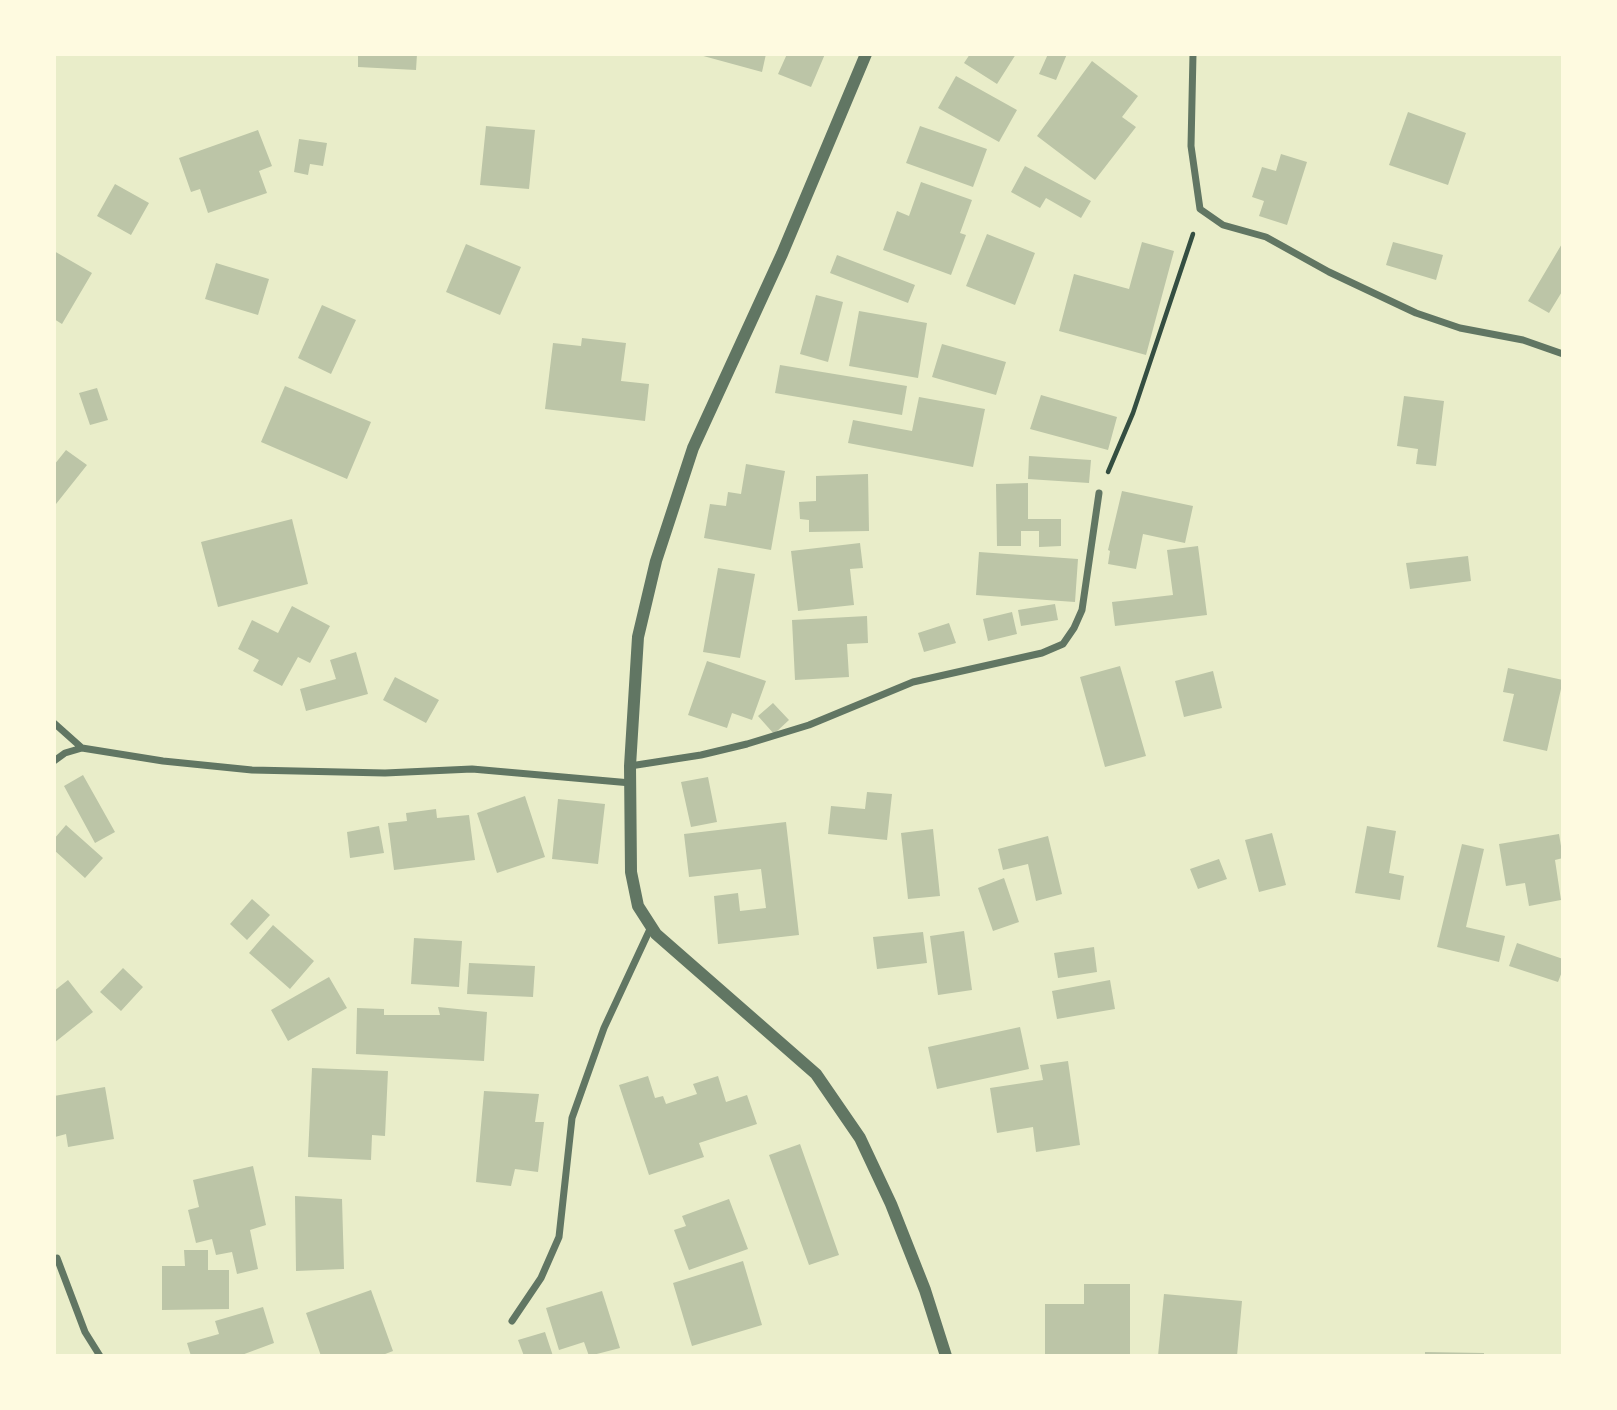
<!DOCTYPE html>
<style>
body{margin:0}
#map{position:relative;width:1617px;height:1410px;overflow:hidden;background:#e9edc9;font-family:Signika,sans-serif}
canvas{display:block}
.frame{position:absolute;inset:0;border:56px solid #fefae0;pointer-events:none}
</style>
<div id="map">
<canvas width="1617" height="1410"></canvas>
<div class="frame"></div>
</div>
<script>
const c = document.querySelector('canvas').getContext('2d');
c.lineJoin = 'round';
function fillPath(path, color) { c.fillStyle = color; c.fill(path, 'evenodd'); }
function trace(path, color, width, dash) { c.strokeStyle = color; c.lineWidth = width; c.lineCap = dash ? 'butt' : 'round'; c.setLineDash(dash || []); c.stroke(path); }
const building = new Path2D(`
 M358,54H417L416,70L358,67Z
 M696,54H766L762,72Z
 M787,54H825L811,87L778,74Z
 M970,54H1016L997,84L964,63Z
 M1048,54H1067L1056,80L1039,74Z
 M1092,61L1138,96L1122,117L1136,127L1095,180L1037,136Z
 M956,76L1017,110L999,142L938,108Z
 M1408,112L1466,133L1448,185L1389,165Z
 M486,126L535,130L529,189L480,185Z
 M920,126L987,149L973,187L906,163Z
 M258,130L272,166L259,171L267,193L208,213L200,189L191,192L179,158Z
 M299,139L327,143L323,166L310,164L308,175L294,172Z
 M1281,154L1307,162L1287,225L1259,216L1264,201L1252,197L1262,167L1276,171Z
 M1025,166L1091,201L1081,218L1046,198L1040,208L1011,192Z
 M921,182L972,200L960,233L966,235L951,275L883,250L897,211L909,216Z
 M115,184L149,203L131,235L97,216Z
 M987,234L1035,253L1015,305L966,286Z
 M1142,242L1174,251L1146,355L1059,331L1074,274L1129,289Z
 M1393,242L1443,255L1436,280L1386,265Z
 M1563,242V290L1549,313L1528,301Z
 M466,244L521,267L500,315L446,292Z
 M54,251L92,273L62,324L54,319Z
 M837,255L915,285L908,303L830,273Z
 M216,263L269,279L258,315L205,299Z
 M816,295L843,302L828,362L800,354Z
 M322,305L356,320L331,374L298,358Z
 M859,311L927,323L918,378L849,366Z
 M582,338L626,343L621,381L649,384L645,421L545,409L553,343L581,346Z
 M942,344L1006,362L996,395L932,377Z
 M780,365L907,386L902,415L775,393Z
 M285,386L371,422L347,479L261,442Z
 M97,388L108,420L90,425L79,393Z
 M1041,395L1117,417L1108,450L1030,429Z
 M1404,396L1444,401L1436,466L1416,464L1418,449L1397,446Z
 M919,397L985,409L973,467L848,443L853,420L912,431Z
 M66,450L87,465L56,504L54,465Z
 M1029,456L1091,460L1089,483L1028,479Z
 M746,464L785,471L771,550L704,538L710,504L726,506L728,492L741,494Z
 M868,474L869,531L809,532V520L800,519L799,502L816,501V476Z
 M1028,483V519H1061V546L1039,547V531H1021V546H997L996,484Z
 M1122,491L1193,506L1185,543L1143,534L1136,569L1108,564L1110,551L1108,550Z
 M292,519L308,584L218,607L201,542Z
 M860,543L863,568L850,569L854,605L798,611L791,551Z
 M1198,546L1207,615L1115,626L1112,602L1173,595L1167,550Z
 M979,552L1078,559L1075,602L976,595Z
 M1468,556L1471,581L1410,589L1406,563Z
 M718,568L755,574L740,658L703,652Z
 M1055,604L1058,620L1021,626L1018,610Z
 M292,606L330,626L310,663L298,657L282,686L253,671L259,660L238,649L252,620L278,633Z
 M1012,612L1017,634L988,641L983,619Z
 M867,616L868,643L847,644L849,677L795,680L792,620Z
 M949,623L956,643L924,652L918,633Z
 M356,652L368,694L306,711L300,689L336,679L330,660Z
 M707,661L766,681L752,720L732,713L727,728L688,715Z
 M1120,666L1146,756L1105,767L1080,677Z
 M1508,668L1563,680L1547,751L1503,741L1514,694L1503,692Z
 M1213,671L1222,708L1184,717L1175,681Z
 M395,677L439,700L426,723L383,700Z
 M773,703L789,720L774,734L758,716Z
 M83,775L115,832L95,843L64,786Z
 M708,777L717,822L691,827L681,782Z
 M867,792L892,794L887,840L828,834L831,806L865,809Z
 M525,796L545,857L497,873L477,813Z
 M558,799L605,804L598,864L552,859Z
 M436,809L437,818L469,815L475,860L394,870L388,823L407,821L406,813Z
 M786,822L799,935L718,944L714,896L738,893L740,911L766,908L761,869L689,877L684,834Z
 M66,825L103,858L85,878L54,850V839Z
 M379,826L384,853L350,858L347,832Z
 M1367,826L1396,831L1389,873L1404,876L1400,900L1355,893Z
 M933,829L940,896L908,899L901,833Z
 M1272,833L1286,885L1259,892L1245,840Z
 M1559,834L1563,858L1555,860L1561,900L1529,906L1525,883L1506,886L1499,844Z
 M1048,836L1062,894L1036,901L1028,864L1003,870L998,849Z
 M1462,844L1484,849L1466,927L1505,936L1499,962L1437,947Z
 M1219,859L1227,879L1198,889L1190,869Z
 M1004,878L1019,922L993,931L978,888Z
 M252,899L270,915L247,940L230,924Z
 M273,925L314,961L290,989L249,953Z
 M964,931L972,990L938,995L930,936Z
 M923,932L927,963L877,969L873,937Z
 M414,938L462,941L459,987L411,984Z
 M1517,943L1563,959V969L1558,982L1509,966Z
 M1094,947L1097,972L1058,978L1054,953Z
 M469,963L535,966L533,997L467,994Z
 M123,968L143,987L121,1011L100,992Z
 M329,977L347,1008L288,1041L271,1010Z
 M68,980L93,1012L54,1043V991Z
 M1110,980L1115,1009L1057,1019L1052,991Z
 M438,1007L487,1012L484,1061L356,1054L357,1008L384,1009V1015H440Z
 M1020,1027L1029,1069L937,1089L928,1047Z
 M1068,1061L1080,1145L1036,1152L1033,1127L997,1133L990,1088L1043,1080L1040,1065Z
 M312,1068L388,1071L385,1136L372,1135L371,1160L308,1157Z
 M648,1076L655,1098L663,1096L666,1104L697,1094L693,1084L718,1076L726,1102L747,1095L757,1124L699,1143L704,1157L649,1175L619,1085Z
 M105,1087L114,1139L68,1147L66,1134L55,1137L54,1096Z
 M484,1091L539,1094L535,1122H544L538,1172L515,1169L511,1186L476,1182Z
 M800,1144L839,1255L809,1265L769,1155Z
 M253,1166L266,1225L250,1230L258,1269L237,1274L232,1252L216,1255L212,1239L196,1243L188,1210L199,1207L193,1180Z
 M295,1196L342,1199L344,1269L296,1271Z
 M729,1199L748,1249L689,1270L674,1230L686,1226L682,1216Z
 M184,1250H208V1270H229V1309L162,1310V1266H185Z
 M743,1261L762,1325L692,1346L673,1283Z
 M1084,1284H1130V1356H1045V1304H1084Z
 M371,1290L393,1351L380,1356H321L306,1313Z
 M602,1291L620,1348L589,1356L584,1342L559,1350L546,1308Z
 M1164,1294L1242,1301L1237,1356H1158Z
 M263,1307L274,1343L239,1356H191L187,1343L219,1334L215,1321Z
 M545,1332L553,1356H524L518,1340Z
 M1425,1352L1484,1353V1356H1425Z`);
const path = new Path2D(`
 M1108,472L1133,413L1193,234`);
const minor = new Path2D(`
 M1193,54L1191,146L1200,209L1223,225L1266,237L1329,272L1416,313L1460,328L1523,340L1563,354
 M54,723L82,748
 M54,761L65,753L82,748L163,761L252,770L385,773L472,769L631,783
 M630,766L701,755L747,744L809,725L913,682L1042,653L1063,644L1074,628L1082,610L1099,493
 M57,1258L85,1332L100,1356
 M512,1321L541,1278L559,1237L572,1118L604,1028L651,927`);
const tertiary = new Path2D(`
 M866,54L782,254L693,448L656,561L638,637L630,766L631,872L638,906L656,934L816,1074L860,1138L891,1204L925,1290L946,1356`);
fillPath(building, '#bcc5a7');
trace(path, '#344e41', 4.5);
trace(minor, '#617663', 7);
trace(tertiary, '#617663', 12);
</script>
